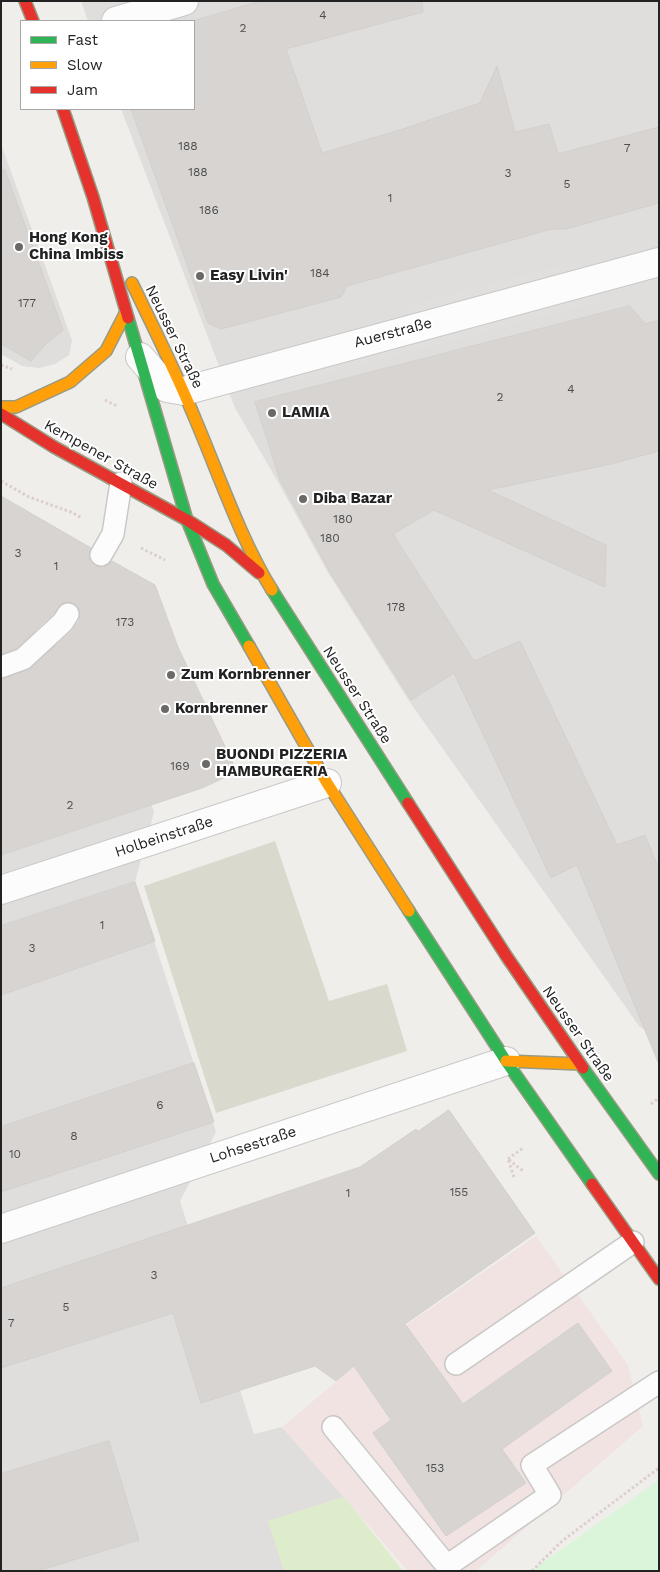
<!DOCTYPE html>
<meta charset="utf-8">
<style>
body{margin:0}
#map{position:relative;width:660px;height:1572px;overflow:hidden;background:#f0eeeb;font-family:"Work Sans",sans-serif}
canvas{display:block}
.frame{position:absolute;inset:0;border:2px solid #222;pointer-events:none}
.legend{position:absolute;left:20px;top:20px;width:175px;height:90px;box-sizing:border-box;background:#fff;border:1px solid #a7a7a7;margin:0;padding:6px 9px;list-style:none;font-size:15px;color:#222}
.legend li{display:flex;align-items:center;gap:10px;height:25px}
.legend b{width:25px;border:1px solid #a7a7a7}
</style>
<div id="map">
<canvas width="660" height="1572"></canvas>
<div class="frame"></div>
<ul class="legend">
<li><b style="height:6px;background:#30b455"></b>Fast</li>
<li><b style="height:6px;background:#ff9f0a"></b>Slow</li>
<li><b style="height:6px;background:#e5322d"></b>Jam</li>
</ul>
</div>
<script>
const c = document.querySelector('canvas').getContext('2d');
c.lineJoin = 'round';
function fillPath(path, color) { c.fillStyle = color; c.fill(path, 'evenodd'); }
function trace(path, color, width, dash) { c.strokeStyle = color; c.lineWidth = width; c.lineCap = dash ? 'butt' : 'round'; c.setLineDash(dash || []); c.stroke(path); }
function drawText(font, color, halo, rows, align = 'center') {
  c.font = font + ' "Work Sans",sans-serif'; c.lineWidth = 4; c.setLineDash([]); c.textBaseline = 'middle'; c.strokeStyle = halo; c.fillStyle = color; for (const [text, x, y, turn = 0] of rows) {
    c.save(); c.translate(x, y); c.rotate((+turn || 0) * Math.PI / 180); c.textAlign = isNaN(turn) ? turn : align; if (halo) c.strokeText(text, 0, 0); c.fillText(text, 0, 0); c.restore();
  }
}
const residential = new Path2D(`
 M81,1H659V1037L652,1035L639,1026L409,701L327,571L278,482L235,408L121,109H194V21H88Z
 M1,144L72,340L69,355L55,364L39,368L22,366L1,354Z
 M1,608L106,677L154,812L135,882L216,1132L180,1201L254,1434L282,1427L344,1497L269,1521L284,1571H1Z`);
const commercial = new Path2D(`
 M536,1236L628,1365L643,1426L476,1571H408L282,1427L393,1334Z`);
const construction = new Path2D(`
 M275,841L329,1001L387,984L407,1051L216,1113L144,886Z`);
const grass = new Path2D(`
 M344,1497L403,1571H284L268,1521Z`);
const park = new Path2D(`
 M659,1480V1571H531Z`);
const parking = new Path2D(`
 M579,261L581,273L409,318L405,306Z
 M600,290L603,301L291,383L288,371Z`);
const building = new Path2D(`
 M261,1H422L423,12L286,49L322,153L403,129L480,103L497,66L515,132L549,124L558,154L659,127V203L566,229H552L347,286L341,297L221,329L208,323L131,109H194V21Z
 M5,170L63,330L45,345L31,361L1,344V171Z
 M630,306L645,324L659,320V451L611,464L488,490L606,545L605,587L434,510L393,534L474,661L520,641L617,845L645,835L659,869L658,1062L577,865L551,878L454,673L411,700L331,574L280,480L255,402Z
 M1,496L91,548L89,556L90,562L94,566L101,567L107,566L112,561L155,585L178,647L237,772L202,788L1,855V679L31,668L72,631L79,621L80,614L79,609L75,604L69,602L63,603L53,614L16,648L1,654Z
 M135,882L155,941L1,995V926Z
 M194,1063L214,1122L1,1192V1127Z
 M449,1110L535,1233L405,1324L463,1404L578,1323L612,1371L502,1449L526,1483L446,1536L373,1433L391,1420L354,1366L336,1381L315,1366L201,1403L173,1313L1,1368V1288L360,1167L416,1129L418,1131Z
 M109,1441L139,1540L37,1571H1V1474Z`);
const path = new Path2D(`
 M1,365L12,369
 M105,400L117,406
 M1,481L29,497L71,512L82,518
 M141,548L165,560
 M651,1104L659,1098
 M508,1159L523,1148
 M514,1177L508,1159L523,1171
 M532,1571L562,1541L659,1468`);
const lane = new Path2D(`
 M101,555L113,534L121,483
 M1,667L23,659L63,622L68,614
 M456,1364L633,1242
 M333,1427L447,1566L550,1495L532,1465L659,1382`);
const street = new Path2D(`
 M116,21L184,1
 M140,357L167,388L184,391L659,262
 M1,890L327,783
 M1,1229L506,1061`);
const fast = new Path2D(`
 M128,318L187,520L213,584L249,646
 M272,590L408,803
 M409,911L506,1061L592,1184
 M583,1068L659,1174`);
const slow = new Path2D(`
 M132,283C154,329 177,374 196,421C219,475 241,540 272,590
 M1,407H16L70,382L106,351L126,312
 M249,646L327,783L409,911
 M506,1061L580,1064`);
const jam = new Path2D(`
 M25,1L33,21
 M63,109L93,197L128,318
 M1,414L54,447L187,520L226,545L259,573
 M408,803L507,957L583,1068
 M592,1184L659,1279`);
const markers = [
 [19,247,5,"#6a6968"],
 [200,276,5,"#6a6968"],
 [272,413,5,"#6a6968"],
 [303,499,5,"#6a6968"],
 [171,675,5,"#6a6968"],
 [165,709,5,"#6a6968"],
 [206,764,5,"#6a6968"]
];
const numberNames = [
 ["4",323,15],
 ["2",243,28],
 ["188",188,146],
 ["7",627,148],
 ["188",198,172],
 ["3",508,173],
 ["5",567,184],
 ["1",390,198],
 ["186",209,210],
 ["184",320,273],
 ["177",27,303],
 ["4",571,389],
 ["2",500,397],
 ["180",343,519],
 ["180",330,538],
 ["3",18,553],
 ["1",56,566],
 ["178",396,607],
 ["173",125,622],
 ["169",180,766],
 ["2",70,805],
 ["1",102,925],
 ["3",32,948],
 ["6",160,1105],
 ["8",74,1136],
 ["10",15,1154],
 ["155",459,1192],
 ["1",348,1193],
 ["3",154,1275],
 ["5",66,1307],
 ["7",11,1323],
 ["153",435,1468]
];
const poiNames = [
 ["Hong Kong",29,238],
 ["China Imbiss",29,255],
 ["Easy Livin'",210,276],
 ["LAMIA",282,413],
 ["Diba Bazar",313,499],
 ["Zum Kornbrenner",181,675],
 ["Kornbrenner",175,709],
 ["BUONDI PIZZERIA",216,755],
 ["HAMBURGERIA",216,772]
];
const streetNames = [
 ["Auerstraße",393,333,-15],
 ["Neusser Straße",174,337,64],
 ["Kempener Straße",101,455,29],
 ["Neusser Straße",357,695,57],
 ["Holbeinstraße",164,837,-18],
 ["Neusser Straße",578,1034,55],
 ["Lohsestraße",253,1145,-18]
];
fillPath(residential, '#dfdedc');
fillPath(commercial, '#f1e3e1');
fillPath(construction, '#d9d9cd');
fillPath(grass, '#ddeccb');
fillPath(park, '#daf5da');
fillPath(parking, '#e0dfde');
fillPath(building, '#d7d4d2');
trace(building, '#d3d0cc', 1);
trace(lane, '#c9c8c7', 24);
trace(street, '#c9c8c7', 30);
trace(fast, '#999a82', 14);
trace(slow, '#999a82', 14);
trace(jam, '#999a82', 14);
trace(path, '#dccecd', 3, [2.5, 2.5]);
trace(lane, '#fdfcfc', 21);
trace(street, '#fdfcfc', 28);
trace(fast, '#30b455', 11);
trace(slow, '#ff9f0a', 11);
trace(jam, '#e5322d', 11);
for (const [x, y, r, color] of markers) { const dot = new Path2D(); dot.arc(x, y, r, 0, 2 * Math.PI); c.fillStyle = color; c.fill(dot); trace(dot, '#fff', 2); }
drawText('12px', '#4f4e4e', null, numberNames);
drawText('bold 15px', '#222', '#fff', poiNames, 'left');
drawText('15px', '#222', '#fff', streetNames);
</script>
